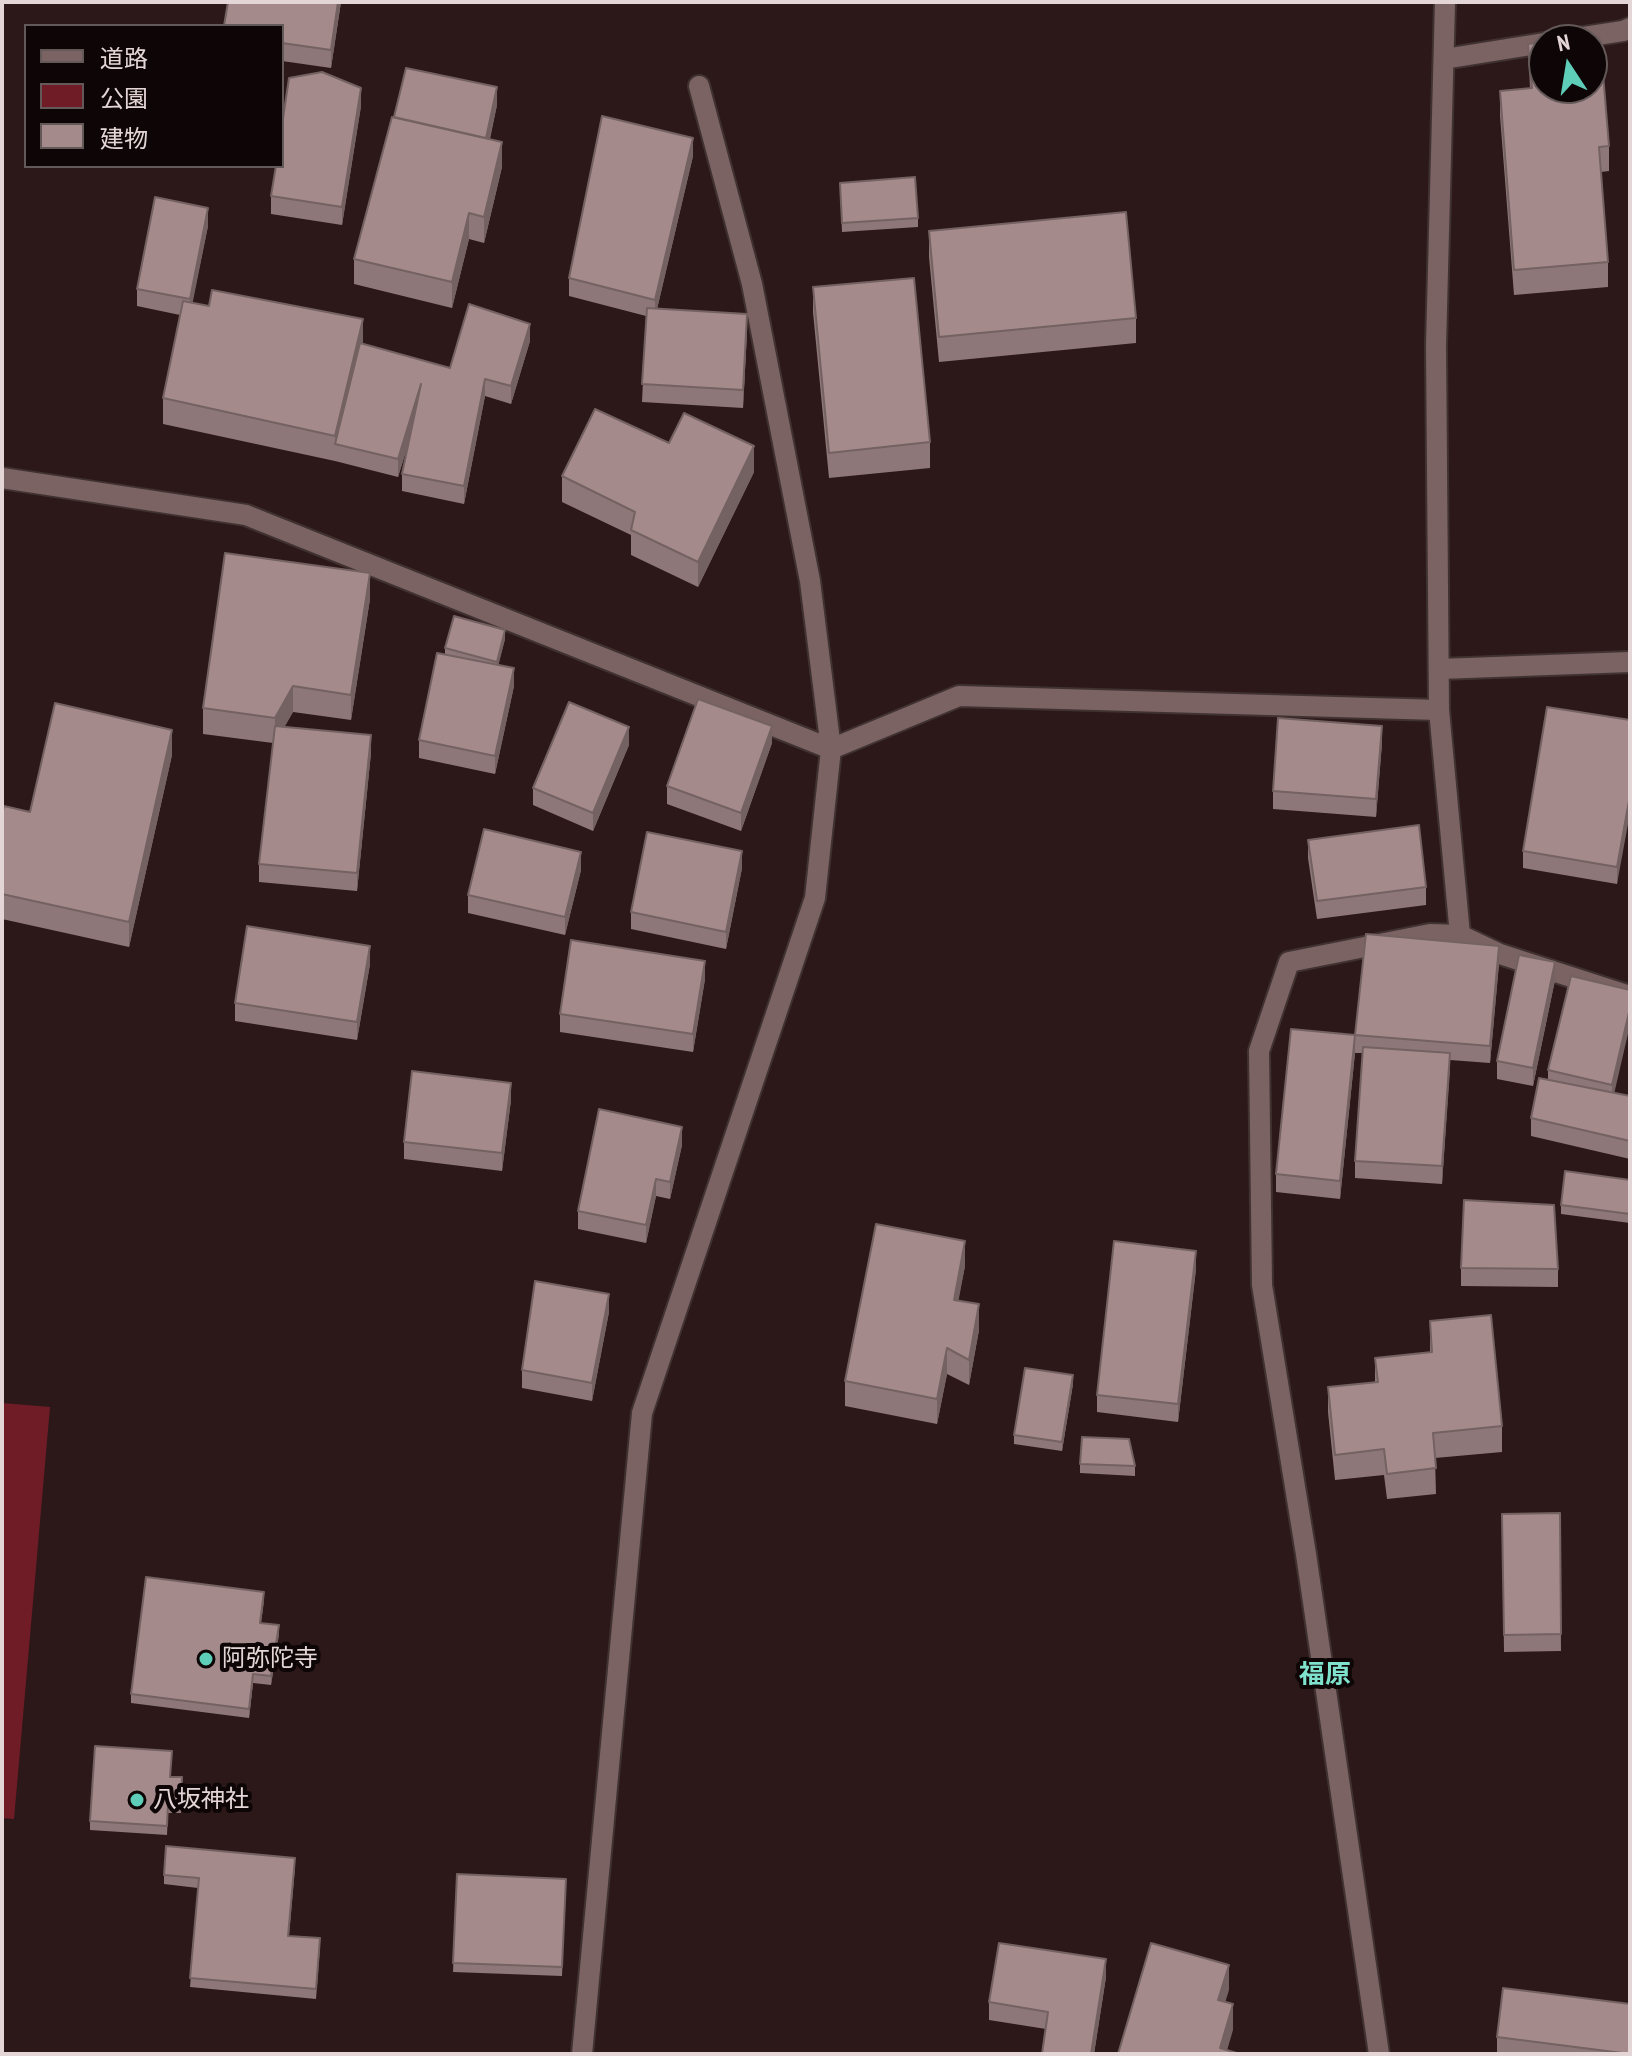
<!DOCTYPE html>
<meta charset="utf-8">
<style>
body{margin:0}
#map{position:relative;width:1632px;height:2056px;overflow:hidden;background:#2c1818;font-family:"PT Sans Narrow","Noto Sans JP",sans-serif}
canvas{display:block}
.frame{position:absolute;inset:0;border:4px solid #e4d6d6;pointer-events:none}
.legend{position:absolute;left:24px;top:24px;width:260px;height:144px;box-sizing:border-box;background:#0e0606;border:2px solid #645959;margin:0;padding:10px 14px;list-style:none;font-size:24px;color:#e4d6d6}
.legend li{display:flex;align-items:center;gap:16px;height:40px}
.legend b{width:40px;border:2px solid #645959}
.north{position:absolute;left:1528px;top:24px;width:80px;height:80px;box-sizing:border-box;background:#0e0606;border:2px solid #645959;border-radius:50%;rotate:348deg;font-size:22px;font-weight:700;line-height:32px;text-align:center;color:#e4d6d6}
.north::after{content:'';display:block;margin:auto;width:28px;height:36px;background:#5eceb8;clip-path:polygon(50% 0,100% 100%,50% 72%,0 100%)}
</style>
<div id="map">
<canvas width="1632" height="2056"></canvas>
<div class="frame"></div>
<ul class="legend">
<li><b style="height:10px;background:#7c6363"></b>道路</li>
<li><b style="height:22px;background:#701c27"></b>公園</li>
<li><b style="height:22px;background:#a58a8b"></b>建物</li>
</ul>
<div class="north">N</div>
</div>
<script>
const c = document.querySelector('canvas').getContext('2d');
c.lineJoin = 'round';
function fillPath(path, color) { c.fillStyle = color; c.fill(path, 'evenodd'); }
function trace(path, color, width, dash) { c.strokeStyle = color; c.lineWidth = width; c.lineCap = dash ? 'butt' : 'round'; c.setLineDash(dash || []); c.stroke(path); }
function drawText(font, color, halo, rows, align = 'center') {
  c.font = font + ' "PT Sans Narrow","Noto Sans JP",sans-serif'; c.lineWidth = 8; c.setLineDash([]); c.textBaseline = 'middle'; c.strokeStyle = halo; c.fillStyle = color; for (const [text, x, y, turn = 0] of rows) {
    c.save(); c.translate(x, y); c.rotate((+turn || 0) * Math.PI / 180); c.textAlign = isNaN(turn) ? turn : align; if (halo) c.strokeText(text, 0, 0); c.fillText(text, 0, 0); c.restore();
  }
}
const green = new Path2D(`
 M2,1403L50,1407L14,1819L2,1818Z`);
const street = new Path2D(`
 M1445,2L1436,346L1439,710L1460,935L1500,954L1630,996
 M1564,40L1623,31L1630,28
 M1444,59L1544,43
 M2,478L246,515L831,749L959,696L1439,710
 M1440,669L1630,662
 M582,2054L642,1413L815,898L831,749L810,581L752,284L699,86
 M1379,2054L1306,1554L1262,1285L1259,1051L1289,962L1430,934L1460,935`);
const wall = new Path2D(`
 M341,2L331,68L282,61V26Z
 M1528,44L1609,146V171L1601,172L1608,262V287L1514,295L1500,116V91L1530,88Z
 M497,105L490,139L502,167L484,243L469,239L452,308L354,284V259Z
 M361,106L342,225L271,214V196Z
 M693,156L657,309L747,331L743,408L642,402L646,316L569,296V278Z
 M840,183L918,218V227L842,232Z
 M208,226L192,303L363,344L450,368L530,341L511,404L485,396L464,504L402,491V474L407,448L398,477L335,461L163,424V398L180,315L137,306V289Z
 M929,231L1136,318V343L939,362L929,257Z
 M813,287L930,442V468L829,478L813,312Z
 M669,443L754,472L698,587L631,555V535L562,502V476Z
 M370,599L351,720L293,712L284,727L371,753L357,891L259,882V864L273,743L203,734V708Z
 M505,639L498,665L514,686L495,774L419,758V740L445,655V648Z
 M1630,720L1617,884L1523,868V851Z
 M772,743L741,831L667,804V786Z
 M1382,743L1376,817L1273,809V791Z
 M629,745L593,831L533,805V788Z
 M172,755L129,947L2,919V815L30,812Z
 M1308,840L1426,887V905L1317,919L1308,858Z
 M742,868L726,949L631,929V912Z
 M581,870L565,935L468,913V895Z
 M370,964L357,1040L235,1021V1003Z
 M1499,964L1490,1063L1450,1060L1442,1184L1355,1178V1161L1363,1053H1355L1340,1199L1276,1192V1174L1355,1035Z
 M705,979L693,1052L560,1032V1014Z
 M1555,980L1533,1086L1497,1079V1061Z
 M1630,990L1614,1093L1630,1096V1159L1531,1136V1118L1548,1080V1070Z
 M511,1100L502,1171L404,1159V1142Z
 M682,1145L670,1199L656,1196L646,1243L578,1229V1211Z
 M1630,1180V1223L1561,1214V1205Z
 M965,1266L958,1300L979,1330L969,1385L947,1374L937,1424L845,1406V1381Z
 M1461,1268L1558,1269V1287L1461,1286Z
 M1196,1269L1178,1422L1097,1412V1395Z
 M609,1312L592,1401L522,1388V1370Z
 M1430,1321L1502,1426V1452L1435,1458L1436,1494L1387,1499L1384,1475L1335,1480L1328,1412V1387L1375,1383V1358L1430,1352Z
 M1073,1384L1062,1451L1014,1444V1435Z
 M1080,1464L1135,1466V1476L1080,1473Z
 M1560,1513L1561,1651L1504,1652L1502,1514Z
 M264,1601L261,1623L279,1634L271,1685L253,1683L249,1718L131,1703V1694Z
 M170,1777L182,1787L181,1813H168L167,1835L90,1830V1821Z
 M295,1867L289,1936L320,1947L316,1999L190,1987L198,1888L164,1884V1875Z
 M457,1874L566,1879L562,1976L453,1972Z
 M1106,1977L1094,2054H1042L1046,2029L989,2020V2002Z
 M1497,2037L1630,2054H1497Z`);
const shadedWall = new Path2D(`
 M338,2H341L331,68V50Z
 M497,87V105L484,163V145Z
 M361,88V106L342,225V207Z
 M693,138V156L655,318V300Z
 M502,142V167L484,243V217Z
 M208,208V226L190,316V299Z
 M469,213V239L452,308V282Z
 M747,314V331L743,408V390Z
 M363,319V345L335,444V436Z
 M530,324V341L511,404V386Z
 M485,379V396L464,504V486Z
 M421,384V402L398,477V459Z
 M754,446V472L698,587V562Z
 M370,573V599L351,720V695Z
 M505,630V639L497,671V662Z
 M514,668V686L495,774V756Z
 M293,686V712L275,744V718Z
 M772,726V743L741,831V813Z
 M1382,726V743L1376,817V799Z
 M629,727V745L593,831V813Z
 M172,730V755L129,947V922Z
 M371,735V753L357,891V873Z
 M1630,795V813L1617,884V867Z
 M742,851V868L726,949V932Z
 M581,852V870L565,935V917Z
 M370,946V964L357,1040V1022Z
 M1499,946V964L1490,1063V1046Z
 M705,961V979L693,1052V1034Z
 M1555,962V980L1533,1086V1068Z
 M1630,1008V1025L1612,1103V1085Z
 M1355,1035V1053L1340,1199V1181Z
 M1450,1053V1071L1442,1184V1166Z
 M511,1083V1100L502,1171V1153Z
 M682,1127V1145L670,1199V1182Z
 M656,1179V1196L646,1243V1225Z
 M965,1241V1266L954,1325V1300Z
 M1196,1251V1269L1178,1422V1404Z
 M609,1294V1312L592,1401V1383Z
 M979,1304V1330L969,1385V1360Z
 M947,1348V1374L937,1424V1399Z
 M1073,1375V1384L1062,1451V1442Z
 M279,1625V1634L271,1685V1676Z
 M253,1674V1683L249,1718V1709Z
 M1106,1959V1977L1094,2054H1091Z
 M1229,1965V1990L1218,2026V2000Z
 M1233,2004V2030L1226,2054L1220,2048Z`);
const building = new Path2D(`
 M228,2H338L331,50L282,43V26H224Z
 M1600,38L1609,146L1599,147L1608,262L1514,270L1500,91L1532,88L1528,44L1544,42V88H1592V40H1577Z
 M406,68L497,87L486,138L394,117Z
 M322,72L361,88L342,207L271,196L276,166H282V125L289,78Z
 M602,116L693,138L655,300L569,278Z
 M392,117L502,142L484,217L469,213L452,282L354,259Z
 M915,177L918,218L842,223L840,183Z
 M155,197L208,208L190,299L137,289Z
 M1126,212L1136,318L939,337L929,231Z
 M914,278L930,442L829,453L813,287Z
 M212,290L363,319L335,436L163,398L183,301L209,306Z
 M469,304L530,324L511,386L485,379L464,486L402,474L421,384L398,459L335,444L360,343L450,368Z
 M647,308L747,314L743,390L642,384Z
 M595,409L669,443L684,413L754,446L698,562L631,530L635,512L562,476Z
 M225,553L370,573L351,695L293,686L275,718L203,708Z
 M454,616L505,630L497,662L445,648Z
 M437,653L514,668L495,756L419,740Z
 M698,699L772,726L741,813L667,786Z
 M569,702L629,727L593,813L533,788Z
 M55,703L172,730L129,922L2,894V815L4,806L30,812Z
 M1547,707L1630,720V795L1617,867L1523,851Z
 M1278,718L1382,726L1376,799L1273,791Z
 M275,726L371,735L357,873L259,864Z
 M1419,825L1426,887L1317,901L1308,840Z
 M484,829L581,852L565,917L468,895Z
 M647,832L742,851L726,932L631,912Z
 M247,926L370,946L357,1022L235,1003Z
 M1366,934L1499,946L1490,1046L1355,1035Z
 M571,940L705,961L693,1034L560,1014Z
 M1519,955L1555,962L1533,1068L1497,1061Z
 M1571,976L1630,990V1008L1612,1085L1548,1070Z
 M1291,1029L1355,1035L1340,1181L1276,1174Z
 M1363,1047L1450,1053L1442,1166L1355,1161Z
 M412,1071L511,1083L502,1153L404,1142Z
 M1539,1078L1630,1096V1141L1531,1118Z
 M599,1109L682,1127L670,1182L656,1179L646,1225L578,1211Z
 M1565,1171L1630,1180V1214L1561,1205Z
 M1464,1200L1554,1205L1558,1269L1461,1268Z
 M876,1224L965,1241L954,1300L979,1304L969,1360L947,1348L937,1399L845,1381Z
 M1114,1241L1196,1251L1178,1404L1097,1395Z
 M535,1281L609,1294L592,1383L522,1370Z
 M1491,1315L1502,1426L1433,1433L1436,1468L1387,1474L1384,1449L1335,1455L1328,1387L1378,1382L1375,1358L1432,1352L1430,1321Z
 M1025,1368L1073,1375L1062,1442L1014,1435Z
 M1082,1437L1129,1439L1135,1466L1080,1464Z
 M1560,1513L1561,1634L1504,1635L1502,1514Z
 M146,1577L264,1592L260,1623L279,1625L271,1676L253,1674L249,1709L131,1694Z
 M95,1746L172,1751L170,1777H182L181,1804H168L167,1826L90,1821Z
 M166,1846L295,1858L288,1936L320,1938L316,1989L190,1978L199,1878L164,1875Z
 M457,1874L566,1879L562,1967L453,1963Z
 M999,1943L1106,1959L1091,2054H1042L1048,2012L989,2002Z
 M1151,1943L1229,1965L1218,2000L1233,2004L1220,2048L1240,2054H1118Z
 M1503,1988L1630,2004V2054L1497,2037Z`);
const markers = [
 [206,1659,8,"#5eceb8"],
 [137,1800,8,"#5eceb8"]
];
const poiNames = [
 ["阿弥陀寺",222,1659],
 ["八坂神社",153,1800]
];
const neighbourhoodNames = [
 ["福原",1325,1676]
];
fillPath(green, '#701c27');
trace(street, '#413232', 24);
trace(street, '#7c6363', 20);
fillPath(wall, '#8e7778');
fillPath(shadedWall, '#746161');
fillPath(building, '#a58a8b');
trace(building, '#746161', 2);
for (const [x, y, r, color] of markers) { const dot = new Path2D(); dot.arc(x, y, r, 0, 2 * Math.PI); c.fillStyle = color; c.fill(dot); trace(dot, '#0e0606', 3); }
drawText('24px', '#e4d6d6', '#0e0606', poiNames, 'left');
drawText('bold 26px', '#7ee2cd', '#0e0606', neighbourhoodNames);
</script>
